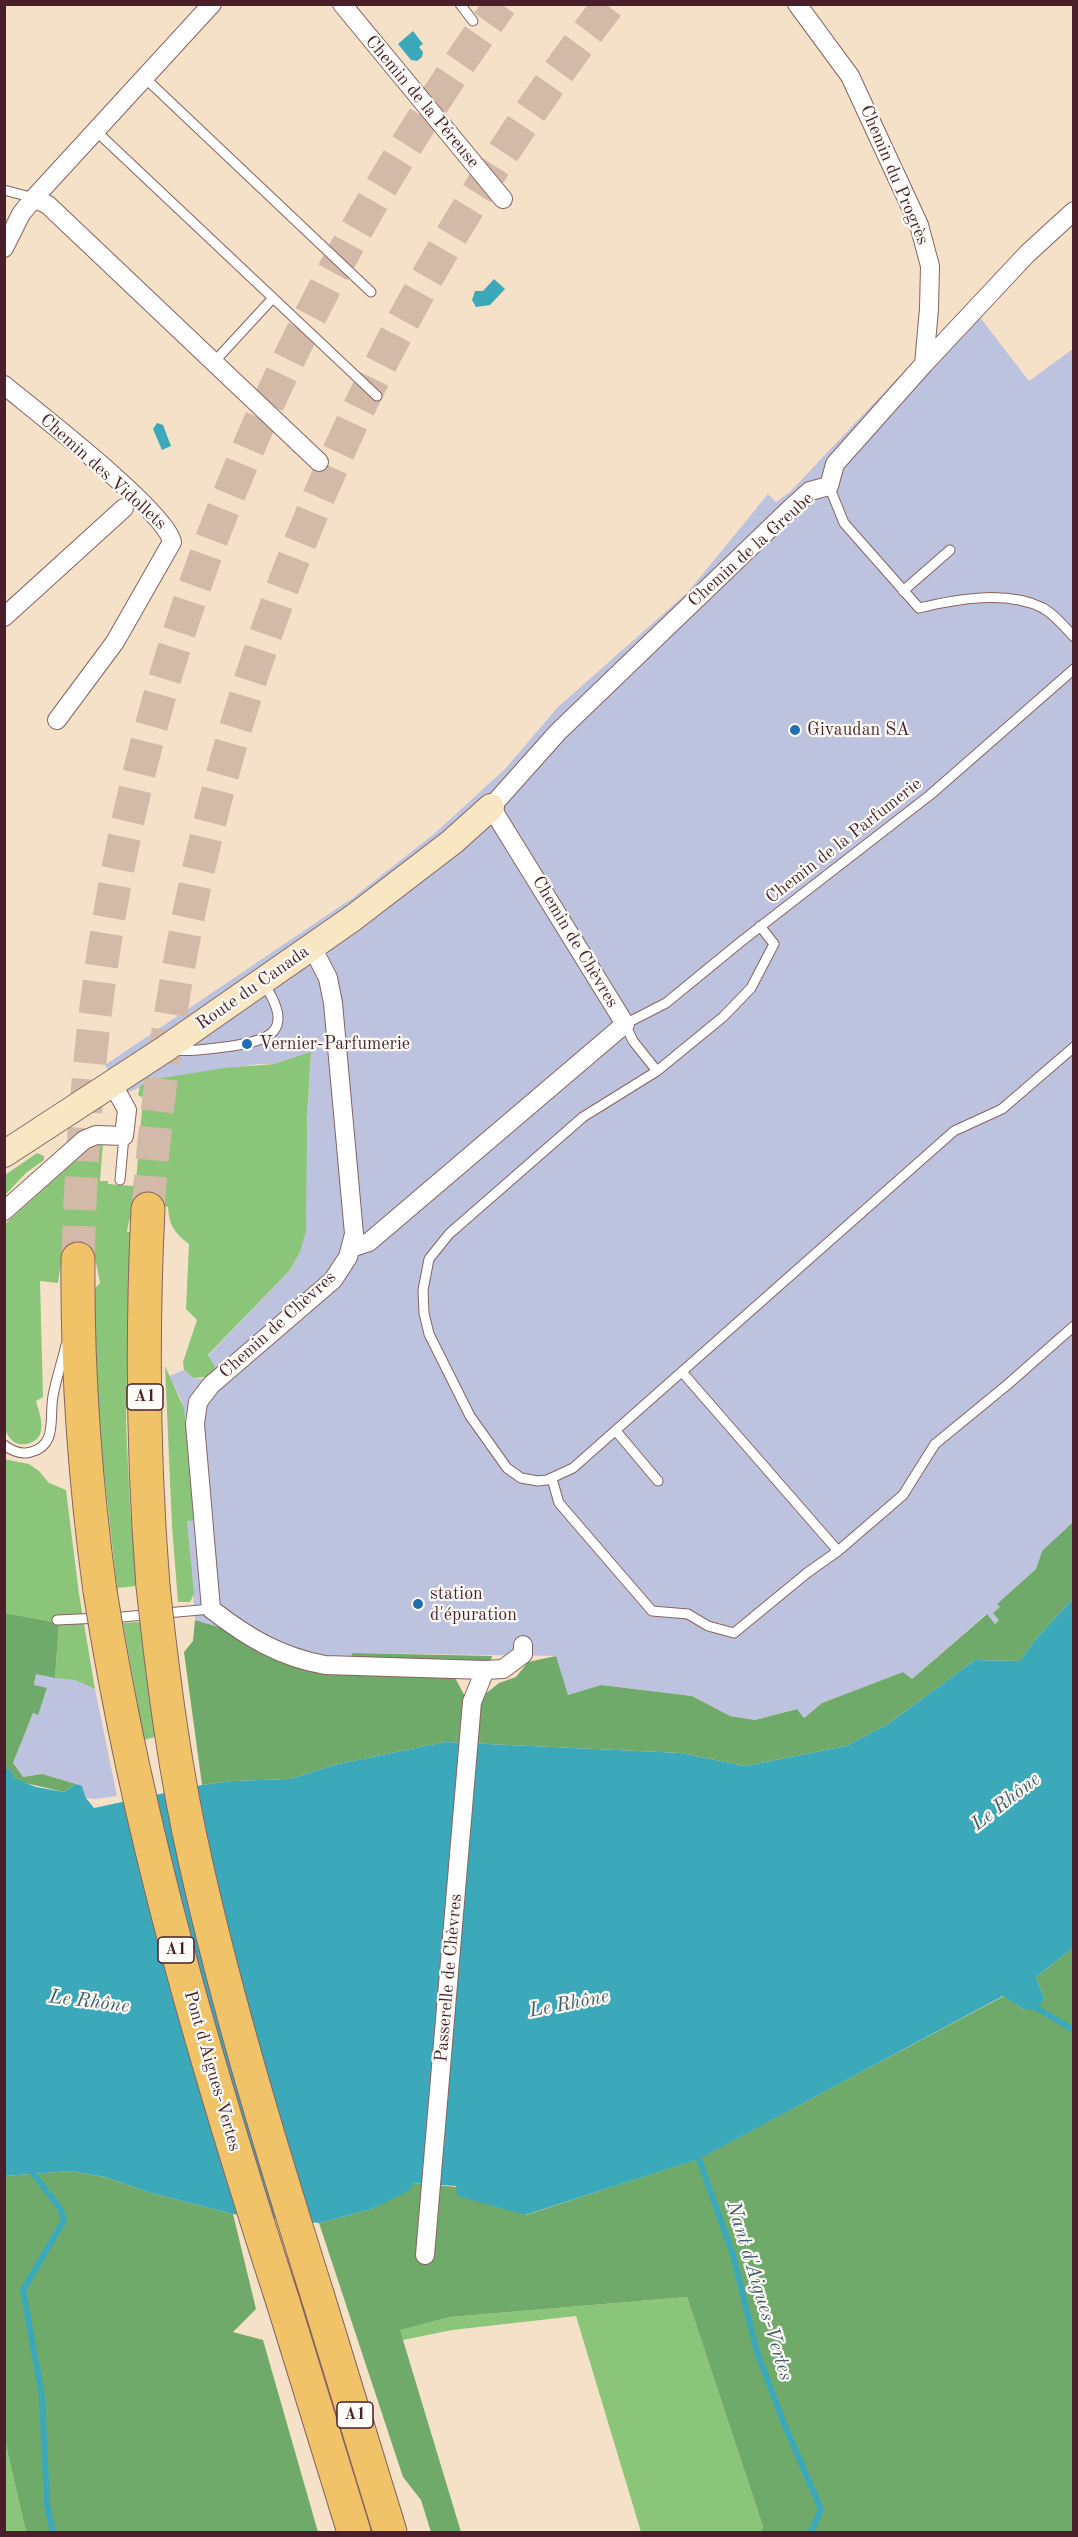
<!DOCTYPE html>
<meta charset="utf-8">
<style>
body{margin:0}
#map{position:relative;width:1078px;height:2537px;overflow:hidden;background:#f5e1c7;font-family:"Old Standard TT",serif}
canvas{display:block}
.frame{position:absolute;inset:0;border:6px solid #4a1f2b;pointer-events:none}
</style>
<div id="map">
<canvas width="1078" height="2537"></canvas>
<div class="frame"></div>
</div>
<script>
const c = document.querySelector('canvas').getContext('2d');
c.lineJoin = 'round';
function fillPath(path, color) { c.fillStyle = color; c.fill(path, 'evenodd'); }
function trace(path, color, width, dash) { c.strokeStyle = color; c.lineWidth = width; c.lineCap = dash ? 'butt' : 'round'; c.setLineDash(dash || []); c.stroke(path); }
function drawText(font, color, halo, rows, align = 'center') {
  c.font = font + ' "Old Standard TT",serif'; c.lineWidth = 4.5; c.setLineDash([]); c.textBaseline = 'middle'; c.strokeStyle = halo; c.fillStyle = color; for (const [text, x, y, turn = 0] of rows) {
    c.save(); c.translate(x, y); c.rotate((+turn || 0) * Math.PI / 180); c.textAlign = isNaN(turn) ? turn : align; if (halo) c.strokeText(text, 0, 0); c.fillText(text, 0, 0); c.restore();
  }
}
const industrial = new Path2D(`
 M975,311L1029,381L1073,349V1522L1042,1551L1036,1569L998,1603L1000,1607L999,1620L995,1624L986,1614L912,1679L903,1672L822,1703L804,1718L796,1709L755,1720L730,1716L692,1696L601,1685L568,1695L555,1656L352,1653L351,1657L297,1666L268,1657L225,1629L195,1620L187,1520H197L188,1428L181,1399L169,1376L184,1370L193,1378L202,1379L216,1369L208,1356L290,1270L300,1252L311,1053L274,1064H259L162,1078L122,1095L105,1065L354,897L434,834L505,769L558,707L688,592L768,494L776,502L790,492L909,366Z
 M36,1673L75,1680L95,1689L117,1796L95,1799L86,1798L82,1787L76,1784L42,1774L23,1777L18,1773L13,1763L33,1713L37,1715L47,1689L34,1685Z`);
const green = new Path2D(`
 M311,1052L307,1120L306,1231L300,1252L290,1270L208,1355L216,1369L207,1377L193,1378L184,1370L183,1362L197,1320L186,1309L189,1244C175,1233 169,1226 168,1207C140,1199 132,1201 127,1232H130L126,1422L130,1506L137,1586L117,1588L99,1427L94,1289L100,1283L95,1258L82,1253L66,1254L60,1269L58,1283L40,1281L43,1397L36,1401C38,1409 43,1421 41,1430C40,1442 24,1448 14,1442C10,1439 7,1434 5,1430V1224L93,1145L103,1143L100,1181H108V1184L133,1186L134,1181H136L143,1098L138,1095L140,1086L162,1078L224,1068L274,1064Z
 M37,1153L44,1156V1160L27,1172L5,1195V1175Z
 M165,1366L184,1408L197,1520L187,1521L194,1594L190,1602H178L172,1526Z
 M4,1459L29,1464L39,1471L49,1483L66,1490L79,1594L95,1689L75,1680L55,1678L59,1623L5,1613Z
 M140,1622L155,1737L144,1740L123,1623Z
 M687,2297L763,2527L760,2532H641L576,2316L452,2330L403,2340L399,2330L450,2317Z
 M5,2441L26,2532H5Z`);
const forest = new Path2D(`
 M1073,1522V1599L1038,1636L1020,1661L975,1660L888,1724L846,1746L745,1766L681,1753L445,1742L338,1764L289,1779L232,1781L202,1785L184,1652L193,1641L195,1620L225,1629L268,1657L297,1666L453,1674L468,1702L479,1699L499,1683L516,1677L528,1662L556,1656L568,1695L601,1685L692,1696L730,1716L755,1720L797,1709L804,1718L822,1703L903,1672L912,1679L987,1614L995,1624L999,1620L993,1613L1000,1607L997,1604L1036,1569L1042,1551Z
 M5,1613L59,1623L55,1678L36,1674L34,1685L47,1688L38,1715L33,1713L13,1763L23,1777L42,1774L76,1784L64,1792L21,1782L14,1778L5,1767Z
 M352,1653L492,1656L490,1663L351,1657Z
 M1073,1948V2532H760L763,2527L687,2297L450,2317L400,2330L461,2532H431L421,2500L403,2477L319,2223L372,2209L413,2183L457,2187L526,2215L698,2159L1004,1996L1025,2010L1044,1998L1036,1977Z
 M70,2171L105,2177L151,2193L233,2214L256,2309L233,2332L263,2340L318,2532H26L5,2441L4,2176Z`);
const water = new Path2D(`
 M413,31L423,44L419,47L423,52L422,57L417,61L411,60L398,44Z
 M494,279L505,289L490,305L476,307L472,300L475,291H483Z
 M157,423L163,425L171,446L162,450L153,429Z
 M1073,1599V1948L1036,1977L1044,1998L1038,2009L1025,2010L1003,1996L699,2159L525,2215L458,2196L456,2186L413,2183L410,2190L372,2209L319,2223L233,2214L151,2193L105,2177L70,2171L5,2176L4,1767L11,1771L14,1778L36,1787L64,1792L76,1784L82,1786L86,1798L94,1808L202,1785L232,1781L289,1779L338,1764L445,1742L681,1753L745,1766L846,1746L888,1724L975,1660L1020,1661L1038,1636Z`);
const stream = new Path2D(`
 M1038,2009L1074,2030
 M699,2159L733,2255L757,2352L783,2421L821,2509L811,2532
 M34,2175L60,2208L64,2220L23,2290L42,2396L47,2504L53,2532`);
const highwayTunnel = new Path2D(`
 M148,1209C181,764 336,357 609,4
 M78,1259C81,1151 89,1043 106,936C160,598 301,281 501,4`);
const lane = new Path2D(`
 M460,4L473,21
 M145,78L371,292
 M96,131L377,396
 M4,190L34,198
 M214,362L273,298
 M829,486L844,523L919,608C957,599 1006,590 1043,608C1055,615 1064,626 1074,637
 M903,591L950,550
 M760,926L774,944L751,988L723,1017L657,1071L583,1117L449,1234L429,1259L423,1290L424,1313L429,1334L470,1416L507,1468L521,1478L538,1481L547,1480L573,1468L954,1131L1002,1109L1074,1047
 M173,1050C191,1052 207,1049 225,1047C270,1041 296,1032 264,984
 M657,1071L633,1041L625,1024L666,1003L743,940L930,795L1074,669
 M120,1180L124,1136
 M682,1372L838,1551
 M616,1431L658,1481
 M4,1445C12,1451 21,1455 31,1452C58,1445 49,1417 53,1396C56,1379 62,1362 66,1345
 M552,1479L559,1503L652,1611L688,1614L708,1626L734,1633L807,1573L838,1551L903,1495L935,1444L1007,1385L1074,1326
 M57,1620L122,1617L211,1609`);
const street = new Path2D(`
 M342,4L503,199
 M797,4L850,76L919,225L930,266L929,309L924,364
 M34,198L48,205L319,462
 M4,248L21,214L34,198L212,4
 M4,385C34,410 167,512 172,542L115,642L57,720
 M4,617L124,508
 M312,947L328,978L333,1003L354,1234L348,1257L333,1280L211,1385L198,1402L195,1424L211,1609C247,1637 280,1657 325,1665L485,1670L503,1669L523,1654V1645
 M4,1211L84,1140L96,1135L124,1136L127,1110L112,1083
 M351,1248L369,1242L625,1024L491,807L558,732L791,508L810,491L829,486L835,464L924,364L1027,254L1074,211
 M425,2255L472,1702L485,1670`);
const secondary = new Path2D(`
 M4,1154L165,1049L353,918L452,842L491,807`);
const highway = new Path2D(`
 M148,1209C142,1334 143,1460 153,1586
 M78,1259C77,1371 85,1481 100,1591
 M318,2297L390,2532
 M283,2302L354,2532`);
const highwayBridge = new Path2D(`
 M153,1586C163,1679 175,1773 196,1864C229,2011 273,2154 318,2297
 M100,1591C138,1834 207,2068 283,2302`);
const markers = [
 [795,730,6,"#1f6fb2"],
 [247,1044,6,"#1f6fb2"],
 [418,1604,6,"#1f6fb2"]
];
const shields = [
 [145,1397,36],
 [176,1950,36],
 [355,2415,36]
];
const shieldNames = [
 ["A1",145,1397],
 ["A1",176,1950],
 ["A1",355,2415]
];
const streetNames = [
 ["Chemin de la Péreuse",422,102,50],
 ["Chemin du Progrès",894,175,67],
 ["Chemin des Vidollets",103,472,42],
 ["Chemin de la Greube",751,550,-42],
 ["Chemin de la Parfumerie",844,841,-38],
 ["Chemin de Chèvres",575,942,59],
 ["Route du Canada",253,988,-35],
 ["Chemin de Chèvres",278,1325,-42],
 ["Passerelle de Chèvres",449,1978,-85],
 ["Pont d'Aigues-Vertes",212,2071,74]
];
const poiNames = [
 ["Givaudan SA",807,730],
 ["Vernier-Parfumerie",259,1044],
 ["station",430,1594],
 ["d'épuration",430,1615]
];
const waterNames = [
 ["Le Rhône",1006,1802,-38],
 ["Le Rhône",89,2002,7],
 ["Le Rhône",569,2004,-11],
 ["Nant d'Aigues-Vertes",759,2291,73]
];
fillPath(industrial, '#bdc3de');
fillPath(green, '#8bc57a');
fillPath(forest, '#70aa6a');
fillPath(water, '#3ca9bb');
trace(stream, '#3ca9bb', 6);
trace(highwayTunnel, '#d3baa8', 33, [33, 16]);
trace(lane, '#866362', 11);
trace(street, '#866362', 20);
trace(secondary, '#866362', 28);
trace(highway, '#866362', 35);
trace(lane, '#fff', 9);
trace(street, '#fff', 18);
trace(secondary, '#f9e7c3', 26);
trace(highway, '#f1c369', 33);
trace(highwayBridge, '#866362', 35, []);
trace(highwayBridge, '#f1c369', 33);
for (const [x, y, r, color] of markers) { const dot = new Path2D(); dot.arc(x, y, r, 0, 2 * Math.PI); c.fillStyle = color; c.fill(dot); trace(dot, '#fdfcf7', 2); }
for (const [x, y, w] of shields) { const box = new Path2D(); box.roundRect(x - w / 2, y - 13, w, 26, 4.5); c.fillStyle = '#fdfcf7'; c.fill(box); trace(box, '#4a1f2b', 1.5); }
drawText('bold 16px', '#4a1f2b', null, shieldNames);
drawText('18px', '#4a1f2b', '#fdfcf7', streetNames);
drawText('18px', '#4a1f2b', '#fdfcf7', poiNames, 'left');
drawText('italic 20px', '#445d6c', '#fdfcf7', waterNames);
</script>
